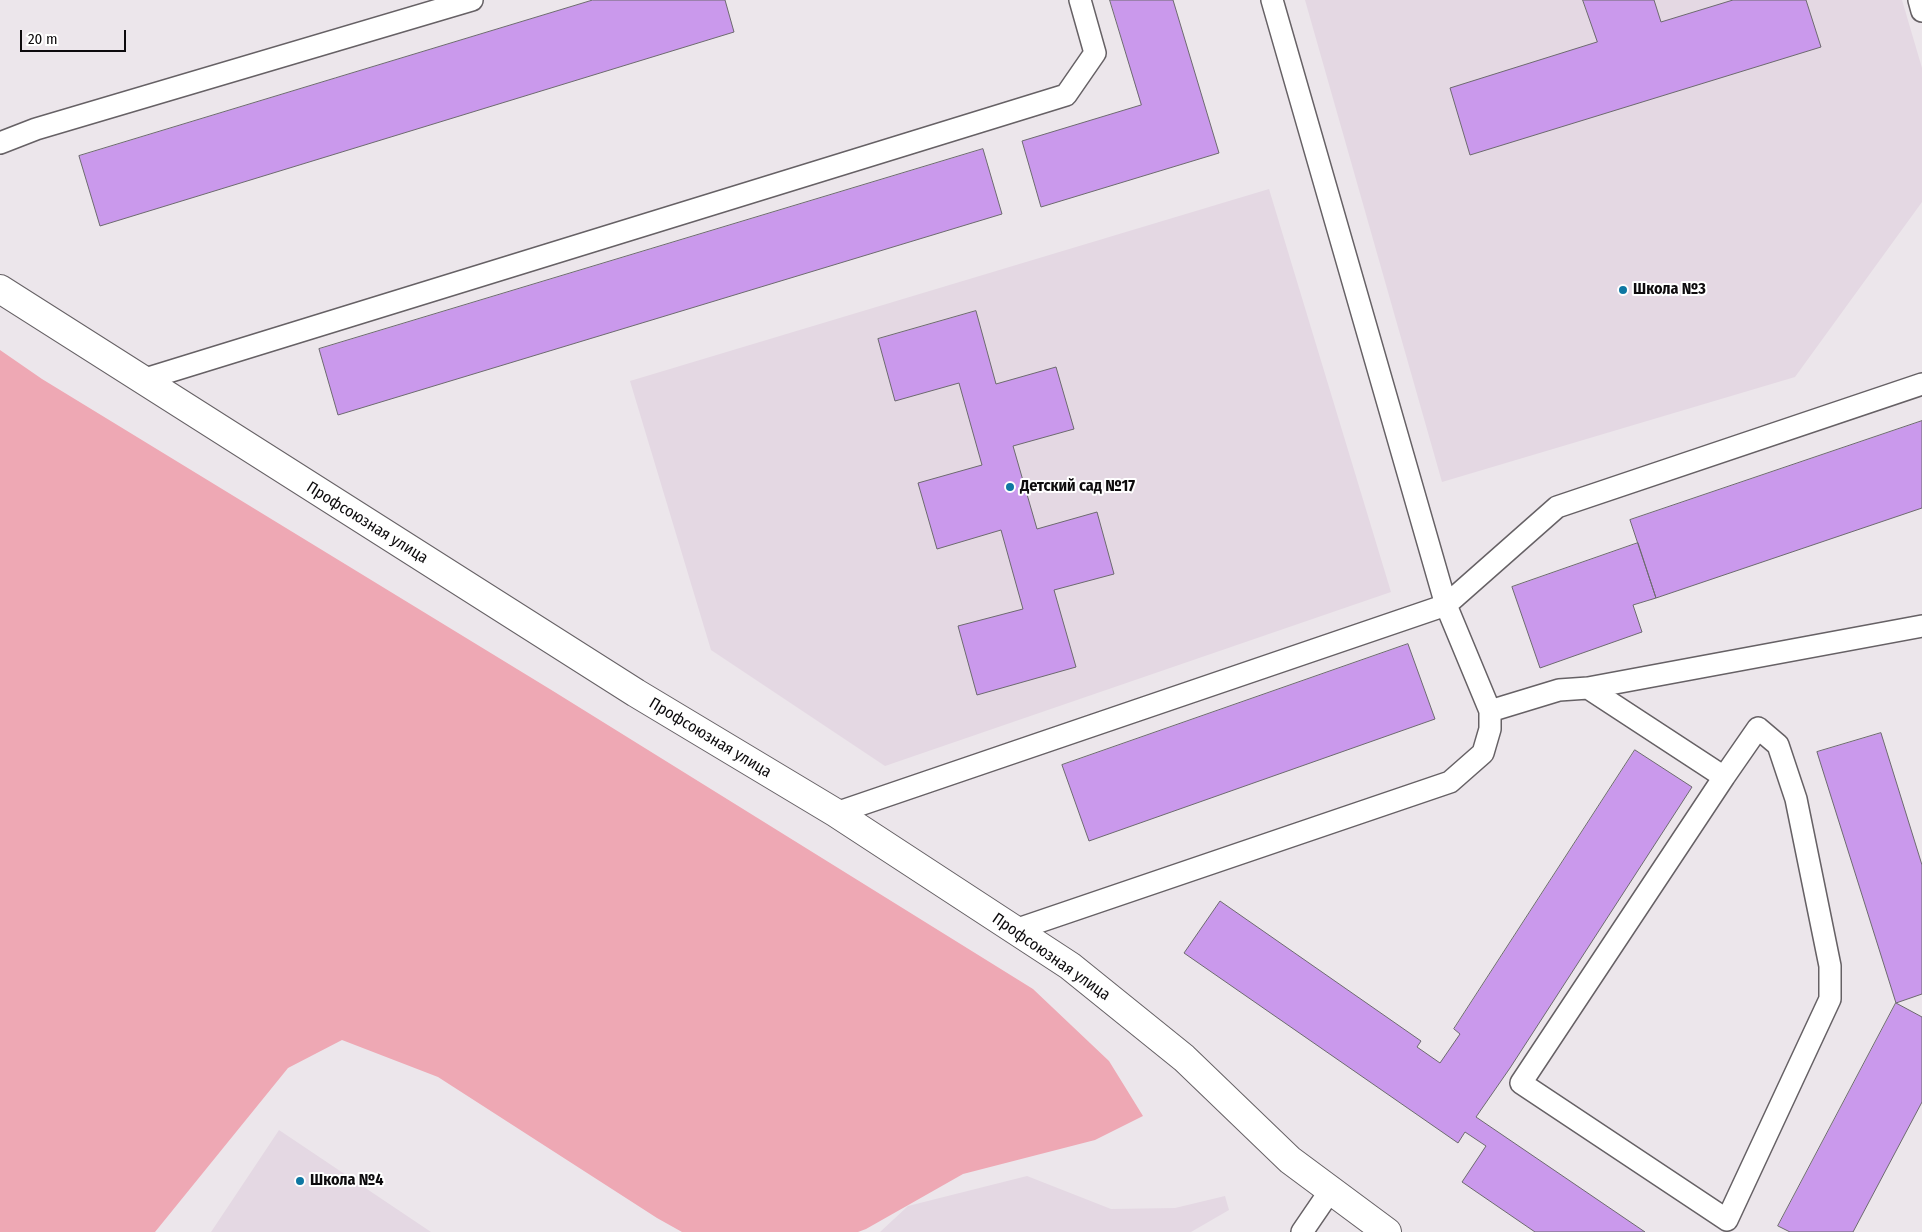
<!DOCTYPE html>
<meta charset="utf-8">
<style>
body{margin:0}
#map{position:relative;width:1922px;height:1232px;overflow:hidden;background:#ece6eb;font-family:"Fira Sans Condensed",sans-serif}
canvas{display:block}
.scale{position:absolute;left:20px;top:30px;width:106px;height:22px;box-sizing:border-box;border:2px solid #0d0b0d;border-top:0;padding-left:6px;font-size:15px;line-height:18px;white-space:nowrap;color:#0d0b0d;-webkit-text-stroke:4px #fff;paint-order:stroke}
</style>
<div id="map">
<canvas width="1922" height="1232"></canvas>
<div class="scale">20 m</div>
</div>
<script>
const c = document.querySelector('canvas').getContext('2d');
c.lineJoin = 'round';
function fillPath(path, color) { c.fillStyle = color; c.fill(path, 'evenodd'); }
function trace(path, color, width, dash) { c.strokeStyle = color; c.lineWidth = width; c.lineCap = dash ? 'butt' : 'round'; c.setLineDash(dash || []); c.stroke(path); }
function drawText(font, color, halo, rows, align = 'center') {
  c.font = font + ' "Fira Sans Condensed",sans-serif'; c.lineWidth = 4; c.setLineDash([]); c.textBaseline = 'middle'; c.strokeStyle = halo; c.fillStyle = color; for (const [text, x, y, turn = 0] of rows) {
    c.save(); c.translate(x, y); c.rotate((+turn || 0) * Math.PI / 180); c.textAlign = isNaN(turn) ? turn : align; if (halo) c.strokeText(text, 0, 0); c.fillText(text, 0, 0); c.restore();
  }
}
const built = new Path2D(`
 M1305,0H1902L1922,68V202L1795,377L1442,482Z
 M1269,189L1391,592L885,766L711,650L630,381Z
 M279,1130L431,1232H211Z
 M1027,1176L1111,1209L1175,1208L1225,1196L1229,1210L1191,1232H880L908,1206Z`);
const green = new Path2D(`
 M0,350L42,379L553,691L1033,989L1109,1061L1143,1116L1095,1140L963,1174L866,1229L858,1232H682L657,1218L438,1077L342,1040L288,1068L155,1232H0Z`);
const building = new Path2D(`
 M593,0H725L734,32L100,226L79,156Z
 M1110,0H1173L1219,153L1041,207L1022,141L1141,105Z
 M1583,0H1654L1661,22L1733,0H1806L1821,47L1470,155L1450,88L1597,42Z
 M983,149L1002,214L338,415L319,349Z
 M976,311L996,384L1056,367L1074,429L1013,446L1037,529L1097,512L1114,574L1054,590L1076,667L977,695L958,626L1023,609L1001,530L937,549L918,483L982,465L959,383L895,401L878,339Z
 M1922,421V508L1656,598L1630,520Z
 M1638,543L1656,598L1633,605L1642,632L1540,668L1512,587Z
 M1408,644L1435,719L1089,841L1062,765Z
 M1881,733L1922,865V994L1896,1003L1817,752Z
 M1635,750L1692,787L1510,1068L1476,1117L1645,1232H1535L1462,1182L1486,1146L1465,1132L1458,1143L1184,953L1220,901L1421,1041L1417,1047L1440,1063L1460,1034L1454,1029Z
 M1896,1003L1922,1017V1102L1853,1232H1790L1778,1226Z`);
const service = new Path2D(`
 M1919,0L1922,11
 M0,143L36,129L472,0
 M142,380L1066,95L1095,53L1080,0
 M1588,688L1922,626
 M1490,711L1559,690L1588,688L1724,777L1758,728L1778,745L1796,799L1830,966V999L1727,1220L1521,1083L1724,777
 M836,813L1446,605L1557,507L1922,384
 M1015,930L1450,782L1483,753L1490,729V711L1446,605L1272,0
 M1302,1232L1330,1191`);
const tertiary = new Path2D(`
 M0,289L636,693L836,813L1070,966L1184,1058L1290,1160L1387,1232`);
const markers = [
 [1623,290,5,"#0e77a2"],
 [1010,487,5,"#0e77a2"],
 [300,1181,5,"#0e77a2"]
];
const poiNames = [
 ["Школа №3",1633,290],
 ["Детский сад №17",1020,487],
 ["Школа №4",310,1181]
];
const streetNames = [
 ["Профсоюзная улица",367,523,32],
 ["Профсоюзная улица",710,738,31],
 ["Профсоюзная улица",1051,957,35]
];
fillPath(built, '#e4d8e3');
fillPath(green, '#eea8b4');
fillPath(building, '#ca99ec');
trace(building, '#6d6a6f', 1);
trace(service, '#666165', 24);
trace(tertiary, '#666165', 30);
trace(service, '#fff', 21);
trace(tertiary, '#fff', 28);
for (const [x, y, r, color] of markers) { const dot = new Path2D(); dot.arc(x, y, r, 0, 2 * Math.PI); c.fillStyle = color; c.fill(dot); trace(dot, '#fff', 2); }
drawText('bold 16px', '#0d0b0d', '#fff', poiNames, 'left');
drawText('16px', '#0d0b0d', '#fff', streetNames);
</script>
